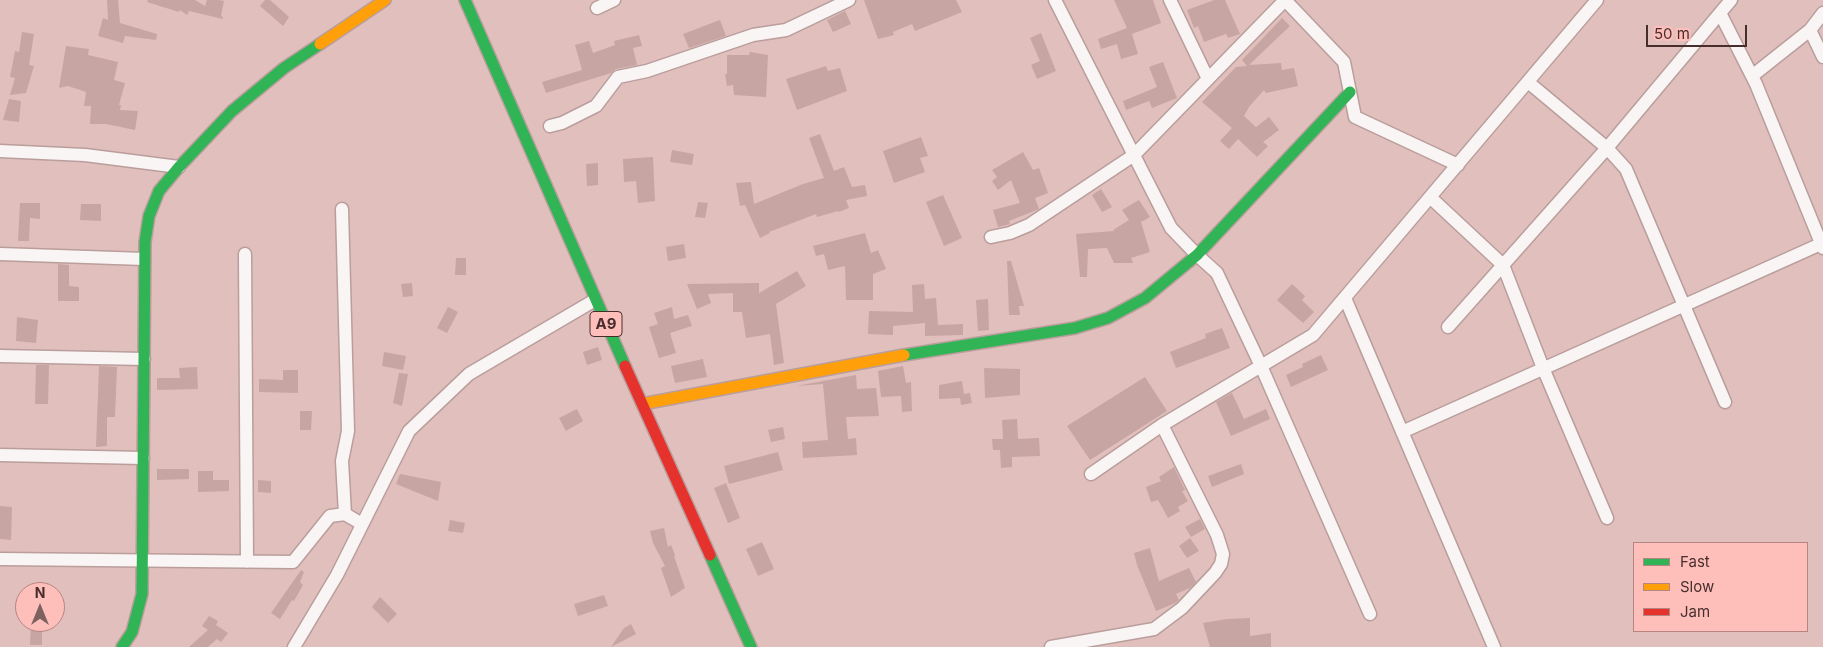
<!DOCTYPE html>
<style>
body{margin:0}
#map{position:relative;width:1823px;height:647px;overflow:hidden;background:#e1bfbd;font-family:Inter,sans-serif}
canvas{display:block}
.legend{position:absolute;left:1633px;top:542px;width:175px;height:90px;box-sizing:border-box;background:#febfbb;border:1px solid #b58582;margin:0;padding:6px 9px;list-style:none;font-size:15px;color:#472e2d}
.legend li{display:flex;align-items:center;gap:10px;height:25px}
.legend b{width:25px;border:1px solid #b58582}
.north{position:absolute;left:15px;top:582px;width:50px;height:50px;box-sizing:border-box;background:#febfbb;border:1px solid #b58582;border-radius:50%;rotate:0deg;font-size:14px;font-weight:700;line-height:20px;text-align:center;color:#472e2d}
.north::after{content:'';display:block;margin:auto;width:18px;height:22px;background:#7d615f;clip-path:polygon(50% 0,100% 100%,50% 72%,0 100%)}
.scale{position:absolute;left:1646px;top:25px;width:101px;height:22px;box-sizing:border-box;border:2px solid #472e2d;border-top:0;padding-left:6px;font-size:15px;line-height:18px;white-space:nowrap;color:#472e2d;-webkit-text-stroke:4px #febfbb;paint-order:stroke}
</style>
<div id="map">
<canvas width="1823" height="647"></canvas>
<ul class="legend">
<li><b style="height:6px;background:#30b455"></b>Fast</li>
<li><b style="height:6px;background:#ff9f0a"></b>Slow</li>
<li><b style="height:6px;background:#e5322d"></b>Jam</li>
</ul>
<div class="north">N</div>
<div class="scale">50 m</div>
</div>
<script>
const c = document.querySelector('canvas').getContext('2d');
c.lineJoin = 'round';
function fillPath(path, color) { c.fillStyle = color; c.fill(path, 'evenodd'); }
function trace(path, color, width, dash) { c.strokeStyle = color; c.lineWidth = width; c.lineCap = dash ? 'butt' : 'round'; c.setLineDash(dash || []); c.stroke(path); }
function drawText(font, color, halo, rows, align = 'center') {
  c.font = font + ' Inter,sans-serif'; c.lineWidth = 4; c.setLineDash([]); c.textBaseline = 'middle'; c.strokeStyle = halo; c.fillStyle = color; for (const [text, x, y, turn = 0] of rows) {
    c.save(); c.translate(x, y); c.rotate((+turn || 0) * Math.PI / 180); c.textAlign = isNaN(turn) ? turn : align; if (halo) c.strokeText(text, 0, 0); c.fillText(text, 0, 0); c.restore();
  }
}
const building = new Path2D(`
 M107,0H118L120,23L157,34L156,40L125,36L123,43L98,36L103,18L108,20Z
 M148,0H195L205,6L207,0H219L224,1L221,16L223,17V19L189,11L187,15L180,10L179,12L147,2Z
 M265,0H270L289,17L283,26L260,6Z
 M864,0H956L962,12L915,31L912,24L893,32L894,35L878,39Z
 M1114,0H1153L1161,23L1132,34L1138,54L1121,59L1117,44L1101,49L1098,39L1127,28Z
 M1214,0H1225L1240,34L1228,38L1226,34L1204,42L1198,26L1194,28L1187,10Z
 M845,11L851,24L833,32L827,20Z
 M1282,18L1290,26L1249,65L1281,63L1282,70L1294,68L1298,86L1266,93L1264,90L1249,107L1244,116L1256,127L1269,117L1279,130L1263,142L1268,146L1257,157L1238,139L1229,149L1220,141L1232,128L1202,102L1236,67L1247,66L1242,60Z
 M720,20L726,36L689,48L683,34Z
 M22,32L34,34L29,65L34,66L26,93L10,95L15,78L10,77L15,51L19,52Z
 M1041,33L1056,71L1037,79L1031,65L1040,61L1030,38Z
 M639,35L642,46L633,48L637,65L616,69L611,73L546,93L542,82L582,70L575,45L589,41L593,53L615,45L614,41Z
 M66,46L89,49L88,55L118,62L114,80L125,83L119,105H121L120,110L138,111L135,130L106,124H90L91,106H84L86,92L68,86L59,88Z
 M750,52L768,55L766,97L734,95L733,85L727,86L725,74H727V55H749Z
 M1163,62L1177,98L1152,108L1149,101L1126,110L1123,101L1157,87L1149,67Z
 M826,66L828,71L840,68L847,91L797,110L786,79Z
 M9,99L21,101L19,122L3,120Z
 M820,134L834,171L844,167L852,187L865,185L867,196L846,200L849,208L839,212L838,211L817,217L816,214L769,232L770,233L760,238L745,205L740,206L736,183L751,182L754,204L803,184L824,178L809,138Z
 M921,137L928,156L920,158L925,172L894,183L883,151Z
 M672,150L694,154L692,165L670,162Z
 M1023,152L1033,170L1039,168L1048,193L1035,198L1039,209L1009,221L1010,224L998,227L993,210L1020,203L1011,180L998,190L992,181L997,177L992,170Z
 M653,157L655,201L638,203L636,181L624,182L623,159Z
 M598,163V185L587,186L586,164Z
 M1101,189L1112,207L1102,212L1092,195Z
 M943,195L962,238L944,246L926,202Z
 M1139,200L1150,217L1141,222L1150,252L1131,258L1133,263H1114L1107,248L1088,249L1087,277H1080L1076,234L1114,231L1113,230L1129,220L1122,210Z
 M698,202L708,203L705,218L695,217Z
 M20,203H40V219L30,218L29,241H18Z
 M81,204H101V221L80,220Z
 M865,233L871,253L878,250L886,269L873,274V300H846L845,266L828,270L824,254L816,256L813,246Z
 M684,244L686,258L668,261L666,247Z
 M456,258H466V275H455Z
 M1007,261H1011L1024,306H1019L1020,315H1009Z
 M58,264L69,265V286L79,287V301H58Z
 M797,271L806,286L776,304L784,363L774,365L770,334L746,338L742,312H733V293L708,294L711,303L697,309L687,284L759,283V293Z
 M412,283L413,296L403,297L401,284Z
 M924,284L925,299L936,298L938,325L963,324V335L925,336V323L893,326V335L868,334L869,311L913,312L912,285Z
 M1292,284L1305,296L1302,300L1314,312L1303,323L1277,300Z
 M988,299L989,330L978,331L976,300Z
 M448,307L458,312L447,333L437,328Z
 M672,307L674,319L688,315L692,326L670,333L676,353L659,358L649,327L658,324L654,313Z
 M17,317L38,320L36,343L16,341Z
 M1222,328L1230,348L1176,368L1170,352L1206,338L1205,334Z
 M598,347L602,360L587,365L583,352Z
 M384,352L406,356L403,370L382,366Z
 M1321,355L1328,370L1291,387L1286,375L1303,367L1302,364Z
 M703,359L707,377L675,383L671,366Z
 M36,365H49L48,404H35Z
 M99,366L117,367L115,417H107V446L96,447Z
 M903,366L906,383L911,382L912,411L902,412L901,396L881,397L878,371Z
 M197,367L198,389L157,390V378H180L179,368Z
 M984,368L1020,369V395L985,398Z
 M283,370H298V393L259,392V379L283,380Z
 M399,373L408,374L402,406L393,403Z
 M856,375L857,389L876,388L879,416L846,417L848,439L856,438L857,455L803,458L802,442L828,440L823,384L796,386Z
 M1145,377L1167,411L1090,460L1067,426Z
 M962,381L964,394L970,393L972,403L961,405L960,398L939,399V385Z
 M1232,393L1244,419L1266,409L1270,419L1231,436L1216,402Z
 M577,409L583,421L566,431L559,418Z
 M300,411H312L311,430H300Z
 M1017,419L1018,439L1039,438L1040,456L1012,457V467L1001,468L1000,450H993L992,439H1003L1002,420Z
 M783,427L785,439L771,442L768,430Z
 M778,452L783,470L729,484L724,466Z
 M1241,464L1244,474L1212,487L1208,476Z
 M1174,467L1185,490L1182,491L1188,501L1178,507L1180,511L1168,518L1158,500L1151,502L1146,487L1161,481L1159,477Z
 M157,469H189V479L157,480Z
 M198,471H213V480H229V491L198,492Z
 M400,474L441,482L438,501L396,484Z
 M258,480L271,481V493L258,492Z
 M726,483L740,518L728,523L714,488Z
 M0,506L12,507L11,540L0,539Z
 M1200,519L1205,529L1191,537L1185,527Z
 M450,520L465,523L463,533L448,531Z
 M664,528L668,547L671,545L675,555L674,556L685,588L671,597L661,568L665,566L653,543L650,531Z
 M1190,538L1199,551L1187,558L1179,546Z
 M762,542L774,569L758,576L746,549Z
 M1150,548L1159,581L1189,568L1196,582L1190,588L1176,594L1179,600L1175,603L1156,611L1137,565L1134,553Z
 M301,570L304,572L300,582L303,585L294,601L292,600L280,619L271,613Z
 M604,595L608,606L578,616L574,604Z
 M380,597L397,614L388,623L372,607Z
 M209,616L218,621L216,625L228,633L221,642L217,639L208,647H189L208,630L202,626Z
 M1250,618V636L1271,633V647H1210L1203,623L1227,619Z
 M31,622H42V645H30Z
 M631,624L636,634L611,647L624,628Z`);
const street = new Path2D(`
 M1055,0L1171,228L1197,255L1217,273L1261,366L1370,614
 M1170,0L1208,79
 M597,8L614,0
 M1720,13L1756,84L1823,248
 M1810,30L1823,57
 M1752,76L1810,30L1823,13
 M1528,82L1607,148L1626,169L1725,402
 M550,126L562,123L596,106L618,77L647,71L753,35L786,30L849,0
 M0,151L85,155L179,167
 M1430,197L1503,265L1543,368L1607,518
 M342,209L348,431L342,461L345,514
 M991,237L1010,233L1029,225L1134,155L1285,0L1344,62L1355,117L1458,165
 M0,254L144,259
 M245,254L247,562
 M1345,298L1494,647
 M1448,327L1607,148L1731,0
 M0,356L144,359
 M1402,432L1823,243
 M0,455L143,458
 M1091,474L1162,425L1313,335L1597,0
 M0,559L293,562L330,516L345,514L362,524
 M294,647L337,575L409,431L469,374L595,300
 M1051,647L1154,629L1182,608L1215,573L1221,564L1223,554L1217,535L1162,425`);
const fast = new Path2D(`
 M465,0L625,366
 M904,355L1075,328L1108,318L1145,298L1197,255L1350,92
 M710,555L751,647
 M122,647L132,632L142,594L145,242L149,216L159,191L179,167L232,111L284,68L320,44`);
const slow = new Path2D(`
 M320,44L385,0
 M642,404L904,355`);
const jam = new Path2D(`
 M625,366L710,555`);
const shields = [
 [606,324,32]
];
const shieldNames = [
 ["A9",606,324]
];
fillPath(building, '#c7a5a3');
trace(street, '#b99e9c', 15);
trace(fast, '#b99e9c', 14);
trace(slow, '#b99e9c', 14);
trace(jam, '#b99e9c', 14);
trace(street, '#faf5f5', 12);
trace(fast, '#30b455', 11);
trace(slow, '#ff9f0a', 11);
trace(jam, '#e5322d', 11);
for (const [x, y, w] of shields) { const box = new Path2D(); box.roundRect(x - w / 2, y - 12.5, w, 25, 4); c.fillStyle = '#febfbb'; c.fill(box); trace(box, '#472e2d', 1); }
drawText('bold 15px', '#472e2d', null, shieldNames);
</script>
